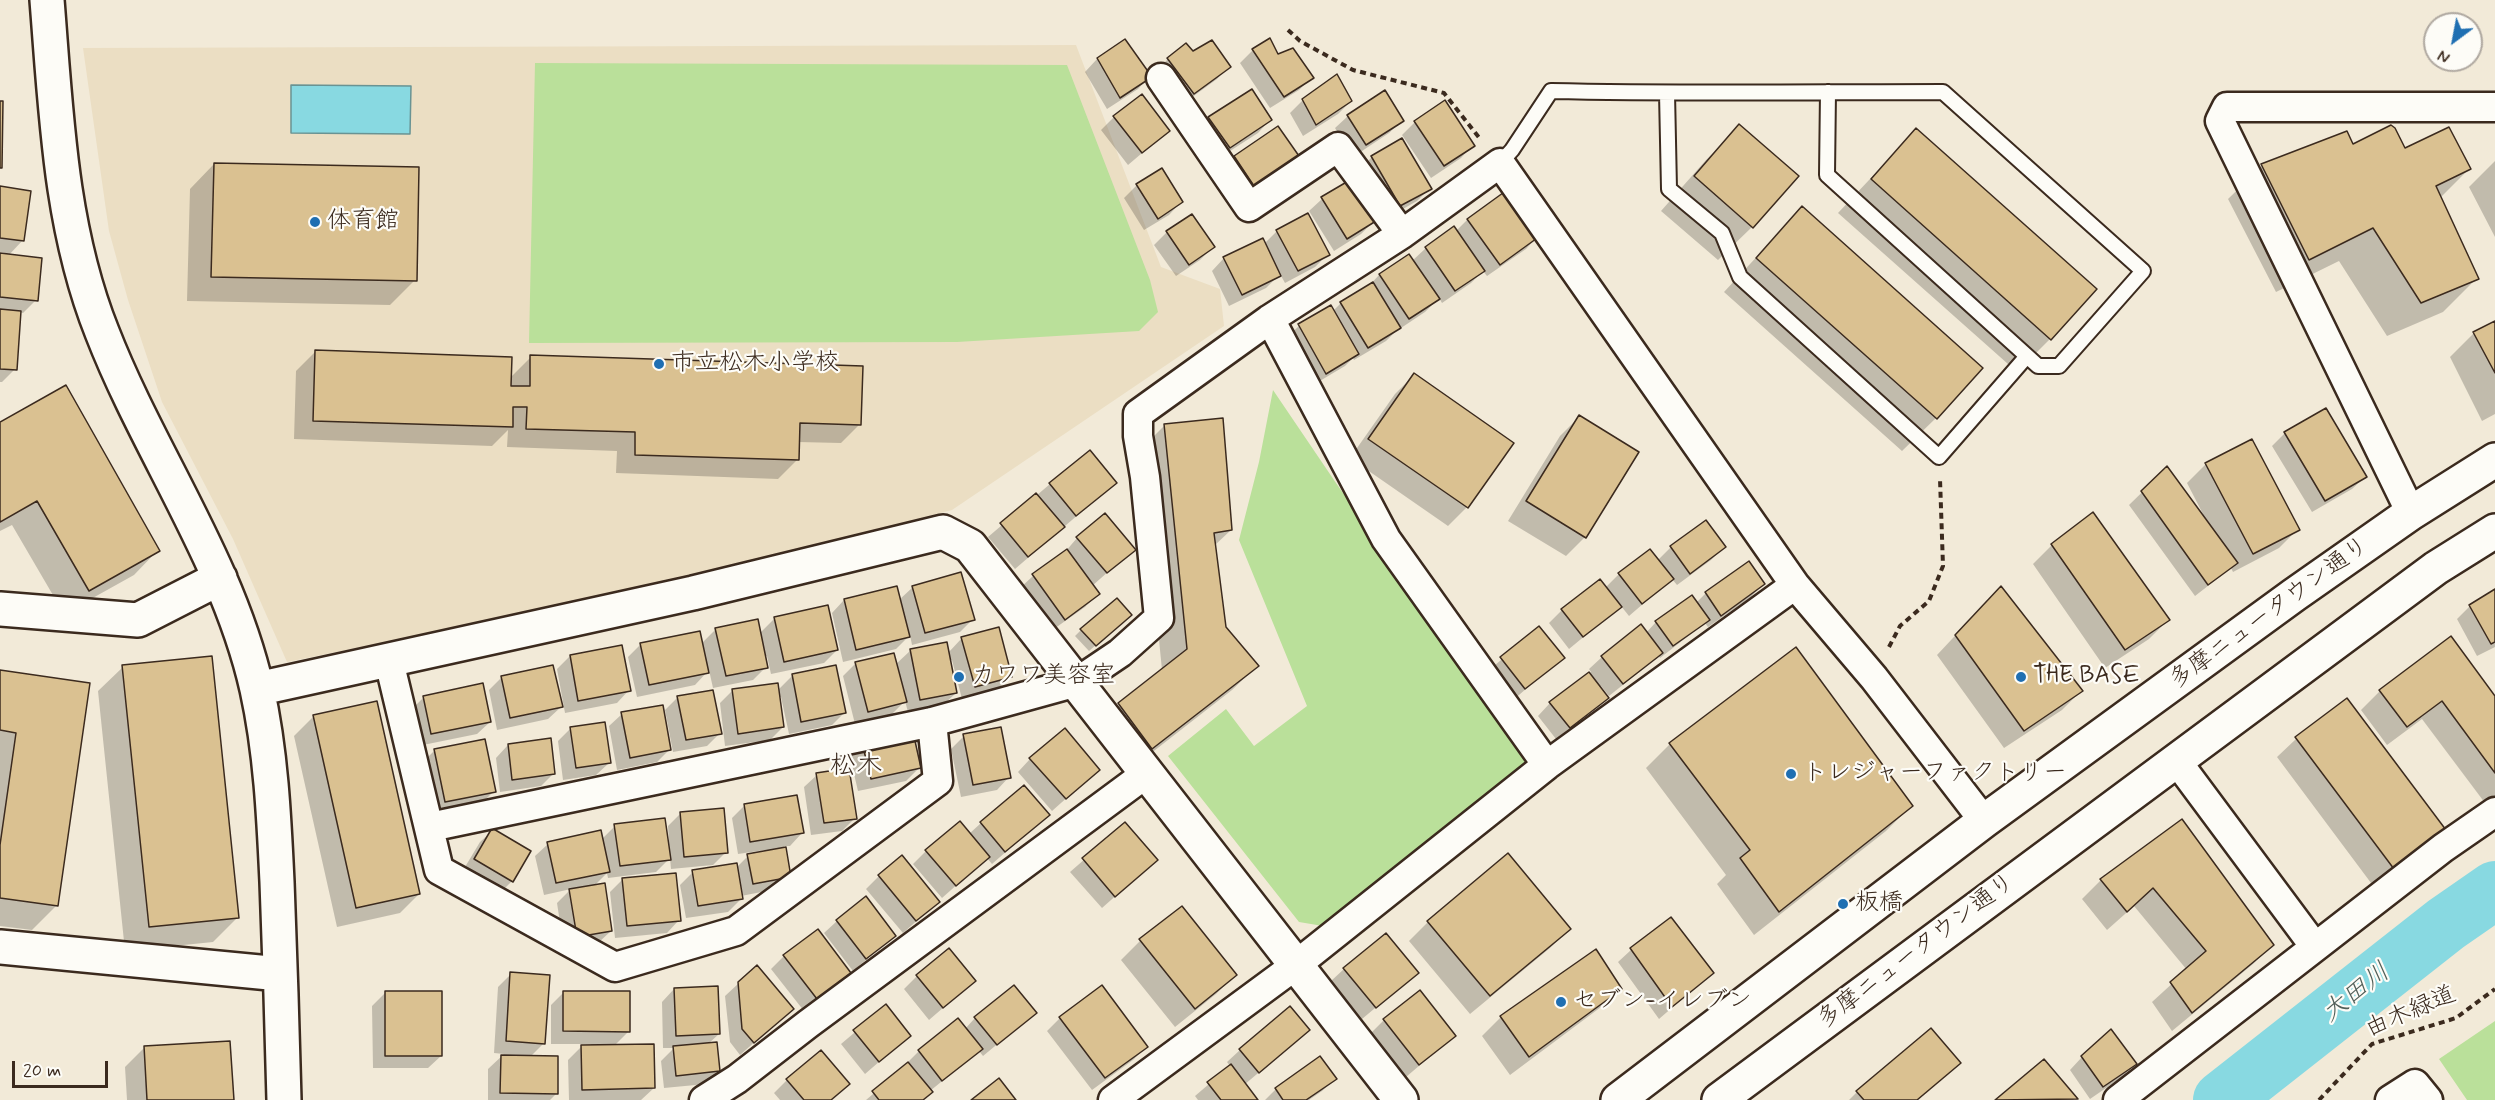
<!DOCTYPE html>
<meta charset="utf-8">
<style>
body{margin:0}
#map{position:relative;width:2495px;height:1100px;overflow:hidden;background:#f2ead8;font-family:Mynerve,sans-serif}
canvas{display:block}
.north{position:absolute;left:2423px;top:12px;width:60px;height:60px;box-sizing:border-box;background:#fdfcf7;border:2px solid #afa8a0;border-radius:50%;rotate:212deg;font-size:16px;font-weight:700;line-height:24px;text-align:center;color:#3b2a1e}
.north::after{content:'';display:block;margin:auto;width:21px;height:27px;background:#1f6fb2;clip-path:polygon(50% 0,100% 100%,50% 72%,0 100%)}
.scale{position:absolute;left:12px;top:1061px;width:96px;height:27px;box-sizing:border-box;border:3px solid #3b2a1e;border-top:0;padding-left:8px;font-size:18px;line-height:21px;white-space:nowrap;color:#3b2a1e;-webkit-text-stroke:4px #fdfcf7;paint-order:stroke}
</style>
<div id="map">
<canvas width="2495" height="1100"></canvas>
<div class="north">N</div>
<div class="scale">20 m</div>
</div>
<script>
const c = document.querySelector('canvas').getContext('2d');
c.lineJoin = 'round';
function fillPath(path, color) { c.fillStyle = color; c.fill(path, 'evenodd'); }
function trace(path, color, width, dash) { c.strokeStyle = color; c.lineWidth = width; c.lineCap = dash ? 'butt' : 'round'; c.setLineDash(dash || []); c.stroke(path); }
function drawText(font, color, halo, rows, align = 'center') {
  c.font = font + ' Mynerve,"Klee One",sans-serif'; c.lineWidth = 4.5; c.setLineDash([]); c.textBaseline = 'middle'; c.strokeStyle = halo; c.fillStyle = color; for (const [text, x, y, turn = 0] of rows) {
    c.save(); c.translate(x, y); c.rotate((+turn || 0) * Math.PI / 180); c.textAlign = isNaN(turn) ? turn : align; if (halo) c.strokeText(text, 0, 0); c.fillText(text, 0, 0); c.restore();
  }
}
const built = new Path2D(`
 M1076,45L1161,267L1220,289L1224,326L952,510L669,585L287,662L233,539L162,402L128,300L109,231L83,48Z`);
const green = new Path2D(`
 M535,63L1067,65L1150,280L1158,312L1139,331L957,342L529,343Z
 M1273,390L1336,483L1533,762L1323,926L1299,922L1168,756L1226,709L1254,746L1307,706L1239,540L1259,462Z
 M2495,1021V1100H2467L2439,1059Z`);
const water = new Path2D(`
 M291,85L411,86L410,134L291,133Z`);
const shadow = new Path2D(`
 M1270,40L1278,55L1312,77L1299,90L1270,108L1240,63L1253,50Z
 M1192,53L1229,66L1217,79L1180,106L1156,71L1168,59Z
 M1097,59L1150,76L1138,89L1107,109L1085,72Z
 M1303,100L1351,101L1338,114L1303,136L1290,113Z
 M1444,102L1473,145L1461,158L1431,178L1402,135L1415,122Z
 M1348,116L1402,121L1389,133L1353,157L1335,128Z
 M1114,117L1168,131L1128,165L1101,130Z
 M1209,119L1270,120L1258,133L1216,160L1197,131Z
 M1740,126L1752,227L1718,260L1661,211L1706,160Z
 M1916,130L2050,339L2017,372L1838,213Z
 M2346,133L2352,146L2405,150L2469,169L2440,198L2477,278L2443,312L2387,336L2339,261L2276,292L2228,199L2262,166Z
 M1297,156L1284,169L1241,197L1222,170L1235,157Z
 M1372,157L1430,188L1417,201L1387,218L1359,170Z
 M2495,161V237L2469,187Z
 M214,164L415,280L390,305L187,301L190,189Z
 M1137,185L1181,202L1169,215L1144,230L1124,198Z
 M0,188L23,240L8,256L36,300L23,313L19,312L15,369L2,382H0V255H5V253L0,252Z
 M1506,192L1538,236L1526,249L1487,276L1483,271L1471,283L1442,303L1439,298L1425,312L1395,332L1386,341L1354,360L1353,358L1345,366L1313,385L1286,338L1299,326L1330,307L1333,311L1341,303L1368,287L1379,275L1408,256L1412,261L1426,248L1454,228L1456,231L1467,220Z
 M1322,199L1374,221L1361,234L1334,251L1309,211Z
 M1802,208L1936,418L1902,451L1724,292Z
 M1191,216L1213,247L1200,260L1176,276L1154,245L1167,232Z
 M1277,231L1328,254L1315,267L1285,283L1280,274L1266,288L1229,306L1212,271L1224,258L1264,244Z
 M2495,322V414L2482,421L2450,357L2474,333Z
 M315,352L510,378L531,357L860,424L841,443L798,442V459L778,479L616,473L617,451L507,447L508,430L492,446L294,439L296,371Z
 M1414,375L1511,444L1467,507L1448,526L1350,458L1395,394Z
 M1579,417L1585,537L1566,556L1508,521L1560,436Z
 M0,424L158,550L134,575L64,614L12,525L0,531Z
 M1165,425L1231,530L1214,546L1225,628L1257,666L1232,690L1127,772L1094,729L1119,705L1162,670L1140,450Z
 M2285,433L2365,477L2352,489L2312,512L2272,446Z
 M2206,464L2298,529L2279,548L2233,572L2231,568L2195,596L2129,505L2167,468L2202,515L2203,514L2187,483Z
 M1115,483L1015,569L988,537L1050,484Z
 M1077,538L1134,549L1092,586L1098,594L1085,607L1051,631L1020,588L1033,576L1065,552Z
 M2052,545L2168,620L2149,639L2105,668L2033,564Z
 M1671,547H1724L1711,560L1677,585L1672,579L1629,616L1621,606L1569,649L1549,623L1562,610L1600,581L1605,588L1619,574L1658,560Z
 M1749,563L1763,584L1751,597L1708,627L1705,623L1660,658L1659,656L1609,696L1601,686L1599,687L1607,698L1556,739L1538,716L1550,703L1591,672L1589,669L1602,657L1646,633L1656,622L1696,603L1706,593Z
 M913,587L973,619L960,632L912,645L910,635L896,649L843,662L832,613L844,600H899Z
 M2495,590V647L2477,656L2457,619L2470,606Z
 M827,607L837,650L824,663L771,674L767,656L764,657L766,667L753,680L713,688L709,670L695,685L637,697L628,657L641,644H701L716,629L760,633L774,619Z
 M1982,607L2081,691L2062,710L2004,748L1937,655Z
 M1124,621L1089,651L1075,636L1081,630Z
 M1539,628L1563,657L1512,701L1488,671Z
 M962,638L1011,676L998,689L962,699L952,660L949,661L956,693L943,705L908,712L905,701L892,714L855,724L843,676L856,663L895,665L911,650L948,653Z
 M2451,638L2495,698V796L2485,803L2422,719L2387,745L2361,710L2380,691Z
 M570,656L629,690L617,703L565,713L557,669Z
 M123,667L238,917L213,942L125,951L98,691Z
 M0,671L88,684L57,905L32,930L0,926Z
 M792,676L845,712L832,725L789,734L781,697H779L783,727L770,740L725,746L720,703L733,690H778Z
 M502,677L561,707L548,719L497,730L489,690Z
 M424,697L490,722L477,734L418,746L411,710Z
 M678,697L720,733L707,746L673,752L665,710Z
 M2347,700L2444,829L2374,887L2277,757L2296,739Z
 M376,703L419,894L400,913L337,927L294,736L313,717Z
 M622,714L669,750L657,762L617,770L609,726Z
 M571,728L609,763L596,775L563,780L558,741Z
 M964,736L1009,777L997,790L961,797L951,749Z
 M1670,744L1911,806L1886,831L1754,935L1717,884L1726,875L1646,768Z
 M508,745L554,773L541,786L500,792L496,758Z
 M863,745L919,768L906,781L858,791L850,757Z
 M435,750L494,791L481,804L433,814L422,763Z
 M1030,759L1098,770L1052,811L1018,772Z
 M817,775L855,818L842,831L811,835L804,787Z
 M745,805L802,833L790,846H784L789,877L777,889L741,896V899L728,912L686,918L680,885L693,872L736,868L748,856L765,853V850L738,854L732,818Z
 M681,813L726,852L713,865L671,869L670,858L656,872L608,878L607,873L593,887L611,931L598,943L564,949L557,903L571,889L544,895L535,856L548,844L602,839L615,826L669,841L668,826Z
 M1048,815L992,864L987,858L942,898L913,864L926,851L969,834L981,823Z
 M2181,821L2272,945L2253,964L2172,1031L2152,1002L2187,970L2134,906L2107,930L2082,899L2101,880Z
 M1125,824L1156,860L1102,908L1070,872Z
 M493,830L512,881L499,894L462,872L480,842Z
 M879,876L938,902L903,933L866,889Z
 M623,879L679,920L667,933L615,938L610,892Z
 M1182,908L1235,975L1216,994L1175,1027L1121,960L1140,941Z
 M837,921L894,936L853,971L824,933Z
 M1428,922L1569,929L1550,948L1470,1014L1409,941Z
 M1631,950L1712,973L1659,1019L1618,962Z
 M784,956L850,973L804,1011L771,969Z
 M1344,969L1417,973L1362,1019L1331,981Z
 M511,974L544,1043L530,1057L556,1094L550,1100H488V1069L504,1054L494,1053L498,987Z
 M917,976L974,981L929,1020L904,989Z
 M739,983L792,1009L740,1055L730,1042L725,996Z
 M1620,988L1601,1007L1510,1075L1482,1036L1501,1017Z
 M674,989L719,1034L708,1044L719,1071L706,1084L664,1088L661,1061L674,1048H663L662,1002Z
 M564,992L629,1031L614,1046L654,1088L641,1100H569L568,1060L581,1047H591V1044H551V1005Z
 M385,993L441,1056L428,1068H373L372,1006Z
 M886,1006L909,1036L865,1074L841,1044Z
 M1035,1013L983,1056L979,1051L930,1091L923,1100H866L907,1065L906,1064L919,1051L958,1020L965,1029L975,1018Z
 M1060,1018L1146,1047L1133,1060L1092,1090L1047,1031Z
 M1384,1020L1454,1036L1406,1077L1371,1033Z
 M1295,1042L1244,1085L1256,1100H1198L1195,1096L1230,1066L1227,1062L1240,1050Z
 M144,1048L232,1100H127L125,1067Z
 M2082,1057L2135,1064L2122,1077L2090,1099L2070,1070Z
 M1320,1058L1335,1079L1322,1091L1309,1100H1265L1276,1089Z
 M2044,1061L2074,1100H1998Z
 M1959,1063L1917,1100H1849L1857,1092Z
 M787,1080L848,1084L831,1100H780L774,1093Z`);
const river = new Path2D(`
 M2222,1100L2446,924L2495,890`);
const building = new Path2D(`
 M1270,38L1278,54L1293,48L1314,78L1284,97L1252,49Z
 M1125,39L1152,77L1120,98L1097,58Z
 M1212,40L1231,67L1194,94L1167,58L1186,43L1193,51Z
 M1337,74L1352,101L1316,125L1302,99Z
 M1252,89L1272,120L1230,148L1208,117Z
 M1385,90L1404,121L1366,145L1347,115Z
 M1142,94L1170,131L1142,153L1113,116Z
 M1445,100L1475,146L1444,166L1414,121Z
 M0,101H3L2,168H0Z
 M1739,124L1799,176L1753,228L1694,176Z
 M2391,125L2395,128L2405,148L2449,127L2471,169L2436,186L2479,279L2421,303L2373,228L2309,260L2261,164L2347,131L2353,144Z
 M1278,126L1299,156L1254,186L1234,156Z
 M1916,128L2097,289L2051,340L1871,179Z
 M1402,138L1432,189L1400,206L1371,156Z
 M214,163L419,167L417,281L211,277Z
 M1162,168L1183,202L1158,219L1136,184Z
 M1350,180L1376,221L1347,239L1321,197Z
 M0,186L31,191L24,241L0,238Z
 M1507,190L1540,236L1500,265L1467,219Z
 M1802,206L1983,368L1937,419L1756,258Z
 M1308,213L1330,255L1298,271L1276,230Z
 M1192,214L1215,247L1189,265L1166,231Z
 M1454,226L1485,271L1455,291L1425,247Z
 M1263,238L1281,276L1242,295L1223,257Z
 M0,253L42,258L38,301L0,297Z
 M1409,254L1440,299L1409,319L1379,274Z
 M1373,282L1401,328L1368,348L1340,302Z
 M1331,305L1359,354L1326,374L1298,324Z
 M0,309L21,311L17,370L0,369Z
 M2495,321V373L2473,332Z
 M315,350L512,357L511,386H530V355L863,366L861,425L800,423L799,460L635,455V432L526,429L527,407H513V427L313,421Z
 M1414,373L1514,443L1468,508L1368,439Z
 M66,385L160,551L89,591L37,501L0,522V422Z
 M2326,408L2367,477L2325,501L2284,432Z
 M1579,415L1639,452L1586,538L1526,501Z
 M1223,418L1232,530L1214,533L1226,627L1259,666L1152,749L1118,703L1187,649L1164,424Z
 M2252,439L2300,530L2253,554L2205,463Z
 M1090,450L1117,483L1076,516L1049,483Z
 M2167,466L2238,563L2208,585L2141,491Z
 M1036,493L1065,527L1028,557L1000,523Z
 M2093,512L2170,620L2125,650L2051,544Z
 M1105,513L1136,550L1107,573L1076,537Z
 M1706,520L1726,547L1690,574L1670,546Z
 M1067,549L1100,594L1065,620L1032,574Z
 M1650,549L1674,579L1642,604L1618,573Z
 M1749,561L1765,584L1721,616L1705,592Z
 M961,572L975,620L925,633L912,586Z
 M1600,579L1622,607L1583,637L1561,609Z
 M897,586L910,637L856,650L844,599Z
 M2001,586L2083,691L2024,731L1955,635Z
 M2495,589V642L2491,644L2469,605Z
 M1692,595L1710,620L1673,646L1655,621Z
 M1117,598L1132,615L1096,646L1080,629Z
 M828,605L838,650L784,662L774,617Z
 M758,619L768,668L726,676L715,628Z
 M1641,624L1663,653L1623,684L1601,656Z
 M1539,626L1565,658L1525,689L1500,657Z
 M999,627L1012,677L975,687L961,637Z
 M700,631L709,673L649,685L640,643Z
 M2451,636L2495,696V773L2442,701L2407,727L2379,690Z
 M947,642L957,693L920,700L910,649Z
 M622,645L631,691L578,701L570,655Z
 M1796,647L1913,806L1779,912L1740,858L1750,850L1669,743Z
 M894,653L907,702L868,712L855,662Z
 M212,656L239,918L149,927L122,665Z
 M553,665L563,707L510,718L501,676Z
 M836,665L846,713L801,722L792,674Z
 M0,670L90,683L58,906L0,898V845L16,733L0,730Z
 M1589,672L1609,698L1570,728L1549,702Z
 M483,683L491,722L431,734L423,696Z
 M778,683L784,727L738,734L732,689Z
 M713,690L722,734L686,740L677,696Z
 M2347,698L2446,830L2394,869L2295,737Z
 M377,701L420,894L356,908L313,715Z
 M663,705L671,750L630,758L621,712Z
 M605,722L611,763L576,768L570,727Z
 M1001,727L1011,778L973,785L963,734Z
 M1065,728L1100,770L1066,799L1029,758Z
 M913,732L921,768L871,779L862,743Z
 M551,738L555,774L512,780L508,744Z
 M485,739L496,792L445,802L434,749Z
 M849,768L857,819L824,823L816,773Z
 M1024,785L1050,815L1005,852L980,822Z
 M797,795L804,833L750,842L744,804Z
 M724,808L728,853L684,857L680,812Z
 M665,818L671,860L620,866L614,824Z
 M2182,819L2274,945L2192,1013L2170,982L2206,951L2153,888L2127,912L2100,879Z
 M960,821L990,857L956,886L925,850Z
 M1125,822L1158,860L1115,897L1082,858Z
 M492,828L531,851L513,882L474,859Z
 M601,830L610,872L556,883L547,842Z
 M786,847L791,877L753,884L747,854Z
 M1508,853L1571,929L1490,996L1427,921Z
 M902,855L940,902L916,921L878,875Z
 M737,863L743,899L698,906L692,870Z
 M676,873L681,921L627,926L622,878Z
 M605,883L612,931L577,937L569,889Z
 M866,896L896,936L866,959L836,920Z
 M1182,906L1237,975L1195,1009L1139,939Z
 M1671,917L1714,973L1672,1007L1630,948Z
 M818,929L851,973L817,999L783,955Z
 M1386,933L1419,973L1376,1008L1343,968Z
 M949,948L976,981L943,1008L916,975Z
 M1596,949L1622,989L1529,1057L1500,1016Z
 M757,965L794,1009L754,1043L742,1029L738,982Z
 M510,972L550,975L545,1044L506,1041Z
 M1014,985L1037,1013L997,1045L974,1017Z
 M1102,985L1148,1047L1105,1078L1059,1017Z
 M718,986L720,1034L676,1036L674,988Z
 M1420,990L1456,1036L1419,1065L1383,1019Z
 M385,991H442V1056H385Z
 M563,991H630V1032L563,1031Z
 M886,1004L911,1036L879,1062L853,1030Z
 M1290,1006L1310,1030L1259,1073L1239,1049Z
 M958,1018L983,1049L942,1081L918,1050Z
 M1931,1028L1961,1063L1917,1100H1864L1856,1091Z
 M2111,1029L2137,1064L2103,1087L2081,1056Z
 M230,1041L234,1100H147L144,1046Z
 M717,1042L720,1071L676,1076L673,1046Z
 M654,1044L655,1088L582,1090L581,1045Z
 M821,1050L850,1084L831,1100H804L786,1079Z
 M501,1055L558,1056V1094L500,1093Z
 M1320,1056L1337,1079L1306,1100H1283L1275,1088Z
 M2044,1059L2078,1099L1995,1100Z
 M908,1062L933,1092L923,1100H879L872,1091Z
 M1231,1064L1258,1100H1221L1207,1082Z
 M999,1078L1016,1100H971Z`);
const path = new Path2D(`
 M1288,30L1300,41L1353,70L1444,93L1481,140
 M1889,647L1900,626L1929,601L1943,566L1940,479
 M2319,1100L2372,1044L2456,1018L2495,989`);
const lane = new Path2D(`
 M1667,93L1669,189L1722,233L1740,277L1939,457L2027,356
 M1500,163L1512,150L1551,91C1681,94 1812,92 1943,92L2143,271L2059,366H2038L1827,175L1828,92`);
const street = new Path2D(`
 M1161,78L1249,207L1338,147L1402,234
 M1270,319L1386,539L1547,765
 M2411,513L2220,121L2227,107H2495
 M389,661L439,870L615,967L736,931L938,781L932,722
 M2176,760L2315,947
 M430,827L932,722L1077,682L1120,653L1159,618L1145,477L1138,436V414L1270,319L1402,234L1500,163L1795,585L1874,678L1984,821
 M704,1100L737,1079L808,1024L1147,773
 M1113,1100L1296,965L1547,765L1795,585
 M2118,1100L2443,848L2495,812
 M2390,1100L2415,1084L2428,1100`);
const secondary = new Path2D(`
 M47,0C56,112 60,227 102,332C149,453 228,561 257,689C271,752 274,818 277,882C280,955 282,1027 284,1100
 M0,609L138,620L220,578
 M257,689L693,593L943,532L970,546L1401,1100
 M0,947L280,974
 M1618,1100L1984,821L2294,595L2411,513L2495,460
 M1719,1100L2436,568L2495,531`);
const markers = [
 [315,222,6,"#1f6fb2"],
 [659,364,6,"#1f6fb2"],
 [959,677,6,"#1f6fb2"],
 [2021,677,6,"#1f6fb2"],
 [1791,774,6,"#1f6fb2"],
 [1843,904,6,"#1f6fb2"],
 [1561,1002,6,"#1f6fb2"]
];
const poiNames = [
 ["体育館",327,222],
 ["市立松木小学校",671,364],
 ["カワワ美容室",971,677],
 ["THE BASE",2033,677],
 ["トレジャーファクトリー",1803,774],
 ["板橋",1855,904],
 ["セブン-イレブン",1573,1002]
];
const streetNames = [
 ["多摩ニュータウン通り",2270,614,-36],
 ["多摩ニュータウン通り",1917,952,-37],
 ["由木緑道",2411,1013,-23]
];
const neighbourhoodNames = [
 ["松木",856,768]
];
const waterNames = [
 ["大田川",2357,994,-38]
];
fillPath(built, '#ebdec3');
fillPath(green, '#bae09a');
fillPath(water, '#88d9e1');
trace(water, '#699393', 1.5);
fillPath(shadow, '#0003');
trace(river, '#88d9e1', 58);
fillPath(building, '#dac191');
trace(building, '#3b2a1e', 1.5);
trace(lane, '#3b2a1e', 18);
trace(street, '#3b2a1e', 33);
trace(secondary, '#3b2a1e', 38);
trace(path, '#3b2a1e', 4, [6, 4.5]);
trace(lane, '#fdfcf7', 14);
trace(street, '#fdfcf7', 28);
trace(secondary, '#fdfcf7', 33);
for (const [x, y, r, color] of markers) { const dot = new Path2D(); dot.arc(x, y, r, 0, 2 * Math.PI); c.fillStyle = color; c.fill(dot); trace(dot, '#fdfcf7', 2); }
drawText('24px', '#3b2a1e', '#fdfcf7', poiNames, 'left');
drawText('24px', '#3b2a1e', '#fdfcf7', streetNames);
drawText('26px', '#3b2a1e', '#fdfcf7', neighbourhoodNames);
drawText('italic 26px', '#525f58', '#fdfcf7', waterNames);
</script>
